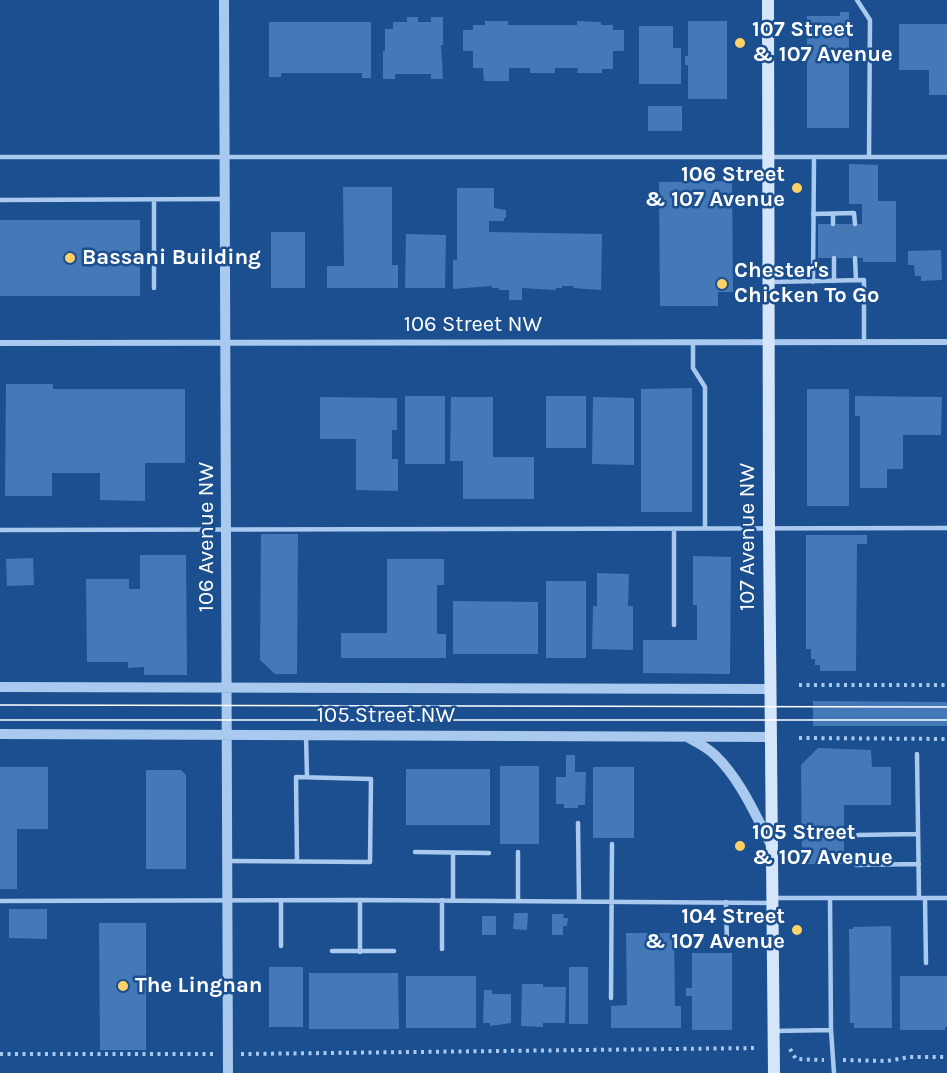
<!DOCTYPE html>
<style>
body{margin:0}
canvas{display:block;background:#1b4f8f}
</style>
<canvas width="947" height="1073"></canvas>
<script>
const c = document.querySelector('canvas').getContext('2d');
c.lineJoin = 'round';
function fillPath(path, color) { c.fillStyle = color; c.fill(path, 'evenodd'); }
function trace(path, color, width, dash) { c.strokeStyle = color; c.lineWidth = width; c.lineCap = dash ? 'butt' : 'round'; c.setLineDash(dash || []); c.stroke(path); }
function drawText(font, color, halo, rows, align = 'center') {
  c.font = font + ' Karla,sans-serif'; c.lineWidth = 5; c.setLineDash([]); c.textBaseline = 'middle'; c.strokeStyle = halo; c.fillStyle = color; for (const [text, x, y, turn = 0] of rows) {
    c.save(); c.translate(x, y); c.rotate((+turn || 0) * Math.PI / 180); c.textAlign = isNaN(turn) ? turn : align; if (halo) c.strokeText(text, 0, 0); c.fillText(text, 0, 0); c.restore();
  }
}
const building = new Path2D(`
 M840,12H849V128H807V16H840Z
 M407,17H418V22H431V17H443V45H441L443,79H431V74H395V79H383V51H385V29H393V22H407Z
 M485,21H508V25H577V21L601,22V25H613V30H624V51H613V69H602V73H577L578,68H555V73H530V68H509V81H484L483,68H473V51H463V30H473V25H485Z
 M688,21H727V99H688V65H685V56H688Z
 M269,22H371V78H362V73H281V77H269Z
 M899,24H947V95H929V70H899Z
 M639,26H673V48H681V84H639Z
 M648,106H682V131H648Z
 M849,164L878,165V201H896V262H863V258H818V224H862V204H849Z
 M732,181L733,292H718V306H660L659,182Z
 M343,187H392V265H398V288H327V266H344Z
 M457,188H494V208L506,210V218H504V221H489V232L602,234L601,290L573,288L574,286H562V288H556V290L522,288V300H509V290H499V288H492V286L453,289V260H457Z
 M0,220H140V296H0Z
 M271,232H305V288H271Z
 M406,234L446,235L445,288H405Z
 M941,250L942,280L921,281V276H915L914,265H908V251Z
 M6,384H53V389H185V463H145V501L100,500V473H52V496H5Z
 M692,388V512H641V389Z
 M807,389H849V506H807Z
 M405,396H445V464H405Z
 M546,396H586V448H546Z
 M855,396L942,397L941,435H903V469H887V488H860V416H855Z
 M320,397L397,398V430H392V459H398V491L356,490V439H320Z
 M451,397H493V457H534V499H463V461H450Z
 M593,397L634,398V465L592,464Z
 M261,534H298L297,674H275L260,660Z
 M806,535H867V544H857L856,671H820V665H815V659H811V649H806Z
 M140,555H186L187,675H144V667L128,668V662H87L86,579H129V589H140Z
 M693,556L731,557L730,674L643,673V640H697V605H693Z
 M33,558L34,585L7,586L6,559Z
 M387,559H444V585H437V634H446V658H341V633H387Z
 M597,573L629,574L628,606H633V650L592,649L593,606H597Z
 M546,581H586V658H546Z
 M453,601L538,602V654H453Z
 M813,701L947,702V726H813Z
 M818,748L871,750L872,767H891V805H844V864H802L801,765Z
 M566,755H575V772H586L585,805H578V808H564V804H556V777H566Z
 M500,766H539V844H500Z
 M0,767H48V829H17V889H0Z
 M593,767H634V838H593Z
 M406,769H490V825H406Z
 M146,770H181L186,775V869H146Z
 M9,909H47V939L9,938Z
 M514,913H528L527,930L513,929Z
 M552,914H564L563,918H568L567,926H563V935H552Z
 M482,916H496V935H482Z
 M99,923H146V1050H100Z
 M891,926L892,1028H854V1023H850L849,929H853V927Z
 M626,933H674L675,1006H681V1028H611V1006L627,1005Z
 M692,953H732V1030H692V996H686V988H692Z
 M269,967H303V1027H269Z
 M569,967H588V1024H569Z
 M309,973H398L399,1029H309Z
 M406,976H476V1028H406Z
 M900,976H947V1027H945V1030H900Z
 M522,984H543V987H566L565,1023H543V1027L521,1026Z
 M484,990H492V994H511V1023L490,1026V1023H483Z`);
const path = new Path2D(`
 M799,685H947
 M799,738L947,739
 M790,1049L796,1059L824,1060
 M0,1054H215
 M241,1054L758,1048
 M843,1060L887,1061L910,1057H947`);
const service = new Path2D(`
 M857,0L870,20L869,157
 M0,157H947
 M0,200L225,199
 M154,200V288
 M813,214L854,213L855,224
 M833,214V224
 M834,258V281
 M855,258L856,280
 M770,282L864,280V342
 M813,282L814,158
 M693,342V368L705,387V528
 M674,529V625
 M0,530L947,528
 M306,735L307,777
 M917,754L919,898
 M578,823L579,902
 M858,835L918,834
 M415,852L489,853
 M518,852V901
 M453,853V901
 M229,861L370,862L371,779L296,777L297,861
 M856,865L919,864
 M773,898H947
 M925,898L926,963
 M281,900V946
 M360,900V952
 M442,900V949
 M0,901L360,900L771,903
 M726,902L727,945
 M332,951H394
 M611,998L612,844
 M831,1030L834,1073
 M774,1031L831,1030L830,898`);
const minor = new Path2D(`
 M0,343L947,342`);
const tertiary = new Path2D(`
 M224,0L228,1073
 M0,687L771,689
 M0,734L771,737
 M687,737C696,742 707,747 715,755C740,779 755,814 771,845`);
const secondary = new Path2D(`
 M768,0L769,528L774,1073`);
const tram = new Path2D(`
 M0,705L947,707
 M0,720H947`);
const markers = [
 [740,43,6,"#ffd166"],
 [797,188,6,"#ffd166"],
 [70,258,6,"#ffd166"],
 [722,284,6,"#ffd166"],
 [740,846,6,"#ffd166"],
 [797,930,6,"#ffd166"],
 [123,986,6,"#ffd166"]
];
const poiNames = [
 ["107 Street",752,30],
 ["& 107 Avenue",752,55],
 ["106 Street",785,175,"right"],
 ["& 107 Avenue",785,200,"right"],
 ["Bassani Building",82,258],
 ["Chester's",734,271],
 ["Chicken To Go",734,296],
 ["105 Street",752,833],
 ["& 107 Avenue",752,858],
 ["104 Street",785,917,"right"],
 ["& 107 Avenue",785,942,"right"],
 ["The Lingnan",135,986]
];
const streetNames = [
 ["106 Street NW",473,325],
 ["106 Avenue NW",207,537,-90],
 ["107 Avenue NW",748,537,-90],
 ["105 Street NW",386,716]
];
fillPath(building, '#4478b7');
trace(path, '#a9c9ee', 4, [3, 4.5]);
trace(service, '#a9c9ee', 4.5);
trace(minor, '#a9c9ee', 6);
trace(tertiary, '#a9c9ee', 10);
trace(secondary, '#d6e6fa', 12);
trace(tram, '#fff', 1.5);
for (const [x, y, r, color] of markers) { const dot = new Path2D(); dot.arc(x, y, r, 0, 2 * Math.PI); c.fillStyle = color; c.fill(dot); trace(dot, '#1b4f8f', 2); }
drawText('bold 22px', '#fff', '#1b4f8f', poiNames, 'left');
drawText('22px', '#fff', '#1b4f8f', streetNames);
</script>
